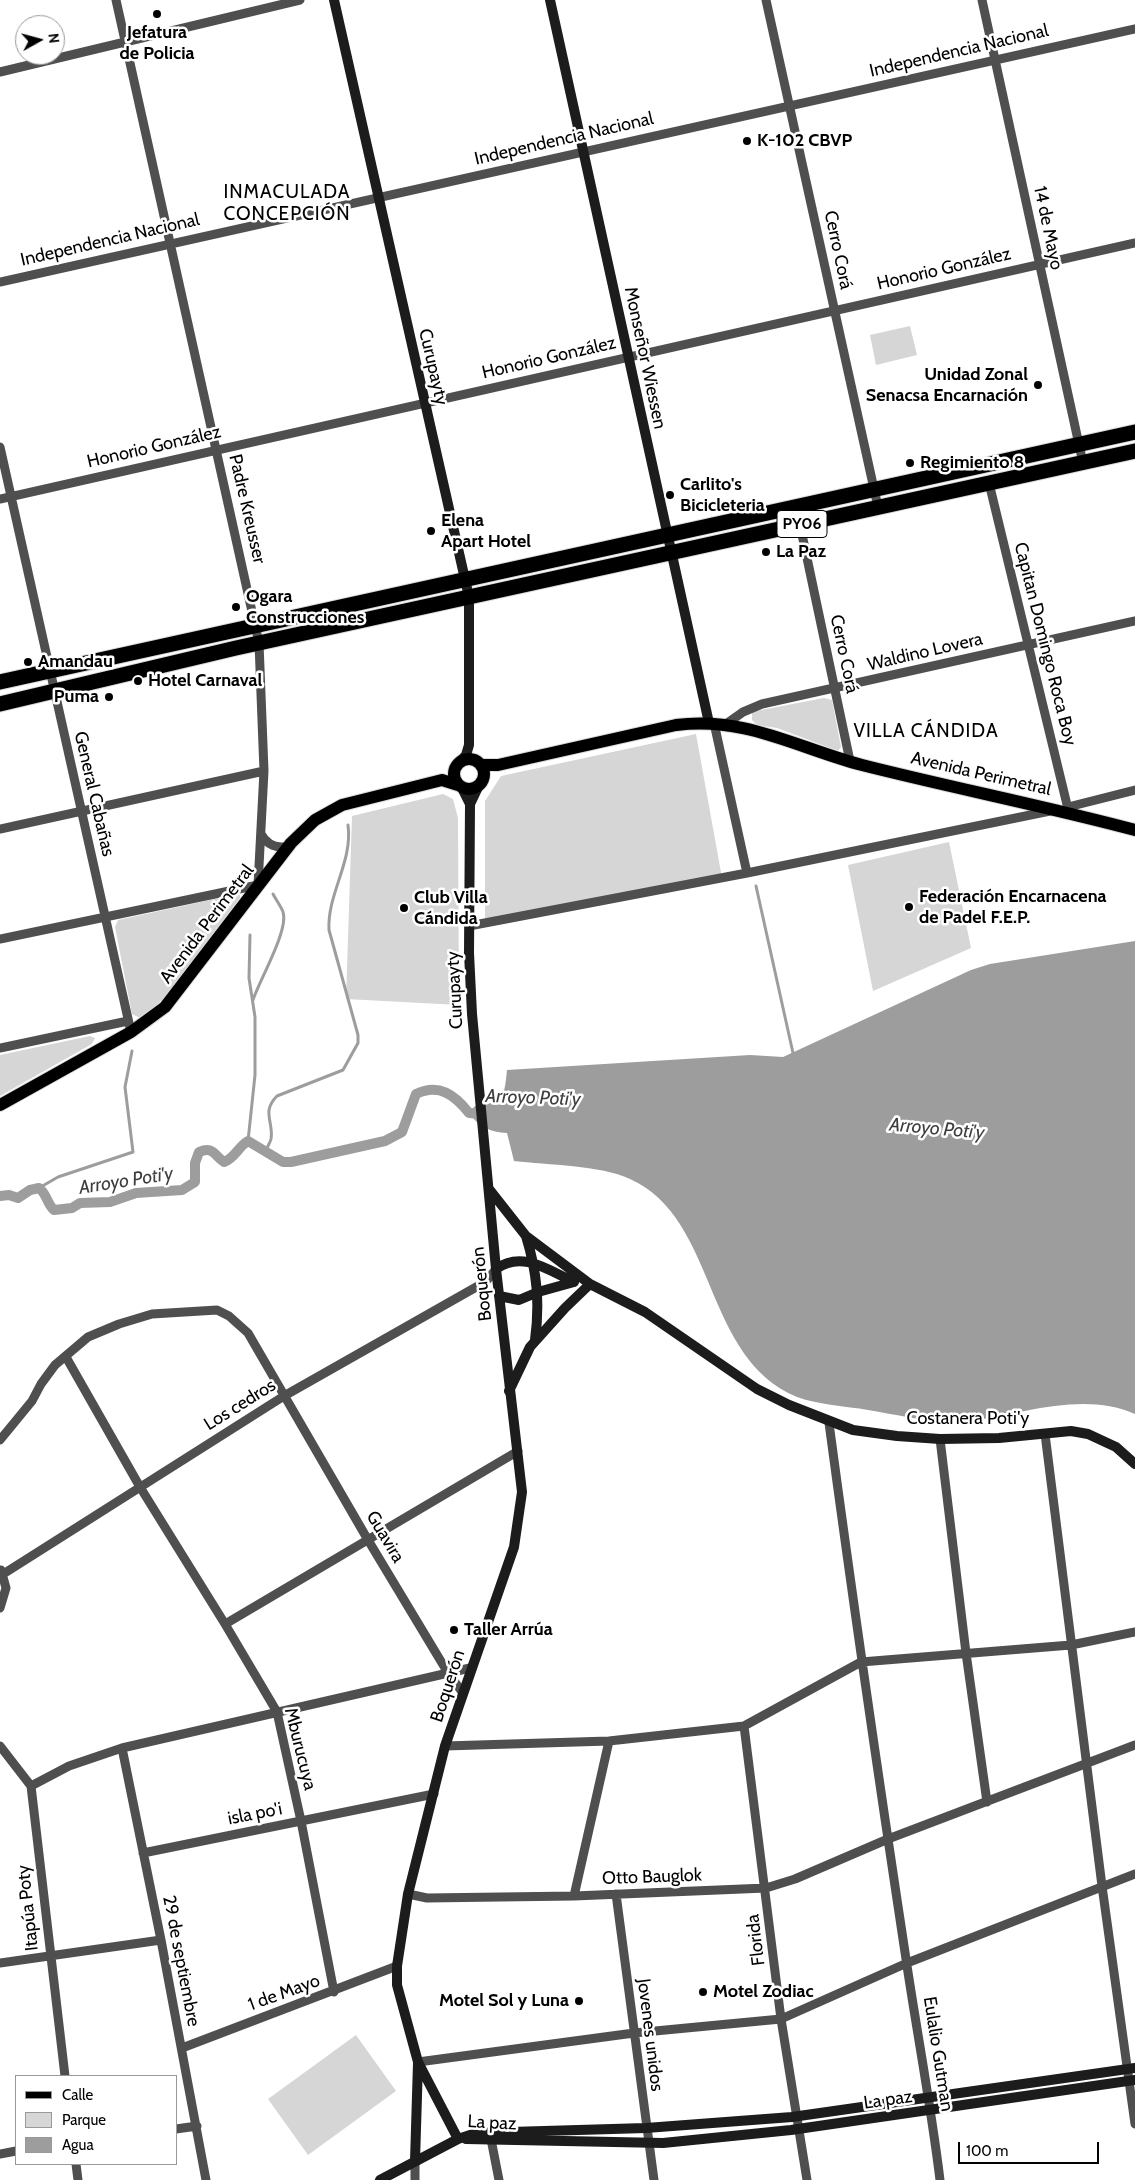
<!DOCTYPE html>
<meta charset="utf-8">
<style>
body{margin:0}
#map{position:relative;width:1135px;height:2180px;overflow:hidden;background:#fff;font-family:Cabin,sans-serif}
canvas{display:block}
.legend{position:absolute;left:15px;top:2075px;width:162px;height:90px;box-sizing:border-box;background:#fff;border:1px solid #999;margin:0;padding:6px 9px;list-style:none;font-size:15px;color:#000}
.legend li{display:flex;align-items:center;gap:10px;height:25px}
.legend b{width:25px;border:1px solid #999}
.north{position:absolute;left:15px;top:15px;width:50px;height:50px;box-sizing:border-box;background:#fff;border:1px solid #999;border-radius:50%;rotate:83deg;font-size:14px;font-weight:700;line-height:20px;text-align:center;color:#000}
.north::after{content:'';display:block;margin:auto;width:18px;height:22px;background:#000;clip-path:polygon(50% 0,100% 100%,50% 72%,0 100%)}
.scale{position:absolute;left:958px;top:2142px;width:141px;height:22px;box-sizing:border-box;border:2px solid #000;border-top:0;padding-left:6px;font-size:15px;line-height:18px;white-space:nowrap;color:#000;-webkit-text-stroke:4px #fff;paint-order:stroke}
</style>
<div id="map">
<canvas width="1135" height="2180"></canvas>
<ul class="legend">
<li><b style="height:6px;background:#000"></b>Calle</li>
<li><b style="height:14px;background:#d6d6d6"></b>Parque</li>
<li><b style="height:14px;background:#9d9d9d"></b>Agua</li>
</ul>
<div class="north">N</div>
<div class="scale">100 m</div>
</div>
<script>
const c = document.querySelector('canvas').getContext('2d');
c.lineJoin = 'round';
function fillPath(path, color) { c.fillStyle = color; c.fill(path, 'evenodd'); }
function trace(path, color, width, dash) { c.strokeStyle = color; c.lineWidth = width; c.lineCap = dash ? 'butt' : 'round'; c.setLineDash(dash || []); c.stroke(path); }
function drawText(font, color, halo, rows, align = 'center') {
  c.font = font + ' Cabin,sans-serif'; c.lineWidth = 5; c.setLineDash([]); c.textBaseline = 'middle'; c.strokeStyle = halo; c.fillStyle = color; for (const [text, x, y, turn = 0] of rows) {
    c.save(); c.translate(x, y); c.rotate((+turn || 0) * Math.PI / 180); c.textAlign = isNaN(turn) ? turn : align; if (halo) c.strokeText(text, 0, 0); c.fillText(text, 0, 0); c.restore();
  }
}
const green = new Path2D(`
 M910,326L917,355L876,365L870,335Z
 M824,698L832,700L841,747L838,751L777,728L757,725L752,720V713L756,711Z
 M696,734L722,878L485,921V801L501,776Z
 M443,794L453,799L458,818L459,1005L346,999L352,816Z
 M949,842L971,948L873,991L848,865Z
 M238,894L240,895V898C210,940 182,988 140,1018L132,1014L115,927L118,920Z
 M90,1036L95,1038L92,1044L0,1096V1055Z
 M356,2035L396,2091L308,2155L268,2099Z`);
const water = new Path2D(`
 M1135,941V1414C1083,1391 1023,1414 969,1421C936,1425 900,1415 868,1410C845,1406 819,1405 797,1397C702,1358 718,1218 630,1179C600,1165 548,1165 514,1161L507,1133C490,1132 479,1127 469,1113L475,1106C504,1102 504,1099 507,1070L750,1055L783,1057L971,970L990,964Z`);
const stream = new Path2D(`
 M756,886L793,1053
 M253,1000C260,979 289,930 283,912C281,906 276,900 273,894
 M248,1141L255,1075V1017L249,978L250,935
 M266,1151C267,1147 270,1143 271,1139C274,1122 261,1112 277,1096L343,1070L358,1043V1035L329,930C327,894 353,862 348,825
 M39,1188L58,1177L133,1152L125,1087L132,1051`);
const canal = new Path2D(`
 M0,1196L9,1195L18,1198L30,1190L39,1188C47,1194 47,1204 54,1210L72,1208L80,1203L110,1202L136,1193L182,1190L195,1182V1163L199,1152C213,1146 214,1155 224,1162C235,1158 238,1147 248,1141L283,1162H291L385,1141L402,1132L416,1094C439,1083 455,1095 469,1113L481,1114`);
const street = new Path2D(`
 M766,0L878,507
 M982,0L1083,463
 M0,72L300,0
 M0,282L1135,29
 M0,447L131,1032
 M989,483L1069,813
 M0,499L1135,243
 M800,525L850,761
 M714,723L747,873L1050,811
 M726,724L743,712L762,704L1135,621
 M1068,807L1135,790
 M0,829L264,771
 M261,834C267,845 277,849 289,846
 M469,926L747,873
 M0,939L258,885L264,771L259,643L116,0
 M0,1048L128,1021
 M66,1357L140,1487L225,1624L277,1712L301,1821L334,1992
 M829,1423C853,1602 879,1781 906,1959C917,2033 931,2106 940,2180
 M1045,1434L1102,1886L1135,2124
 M940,1439L966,1653L987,1802
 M0,1440L32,1401L41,1384L55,1365L88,1337L119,1324L152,1314L217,1310L229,1316L248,1333L368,1540L448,1673L463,1693
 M0,1576L284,1396L478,1286L488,1279L496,1269
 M0,1608L6,1588L1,1570
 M225,1624L518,1451
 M744,1726L781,2019L807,2180
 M0,1746L31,1786L65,2076
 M445,1746L609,1741L744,1726L861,1662L1071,1645L1135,1632
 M122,1748L161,1940L206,2180
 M31,1786L69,1766L122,1748L470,1668
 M143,1853L434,1794
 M408,1894L427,1898L574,1896L766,1888L795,1879L888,1839L1135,1745
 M616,1894L654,2180
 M574,1896L609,1741
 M0,1963L161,1940
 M182,2048L397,1966
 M418,2062L634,2033L781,2019L907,1963L1135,1874
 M176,2129L197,2126
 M490,2134L499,2180
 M0,2154L16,2151
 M76,2164L78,2180
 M415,2180V2161`);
const secondary = new Path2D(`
 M334,0L469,597V745L466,755L459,763
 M550,0L709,723
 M462,788L470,804
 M489,1189L526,1236L590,1284L645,1312L757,1389L789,1405L853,1430L897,1436L940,1439L999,1438L1071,1431L1088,1434L1116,1447L1135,1464
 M526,1236C537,1272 540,1303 535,1340
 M496,1269C522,1250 548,1270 574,1282
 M499,1296L519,1300L538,1292L574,1282
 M509,1391L530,1347L565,1308L590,1284
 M458,2139L418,2062L397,1985V1966L408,1894L445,1746L514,1547L522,1492L496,1269L472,1014L469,953L470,804L479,785
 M466,2139L663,2143L791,2130L1135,2080
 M415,2161L418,2063
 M380,2180L458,2139L476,2133L646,2128L792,2117L1135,2068`);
const primary = new Path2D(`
 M454 774a15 15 0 1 1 30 0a15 15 0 1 1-30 0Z
 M481,765H498L676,725C746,716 797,748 862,765C953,788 1045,806 1135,830
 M0,1105L131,1032L165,1007L291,843L315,820L342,805L442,780L458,785`);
const highway = new Path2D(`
 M0,682L1135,432
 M0,704L236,648L1135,451`);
const markers = [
 [157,14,5,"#000"],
 [747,141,5,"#000"],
 [1038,385,5,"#000"],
 [910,463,5,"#000"],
 [670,495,5,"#000"],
 [431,531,5,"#000"],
 [766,552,5,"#000"],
 [236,607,5,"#000"],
 [28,662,5,"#000"],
 [138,681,5,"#000"],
 [109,697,5,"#000"],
 [909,907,5,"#000"],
 [404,908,5,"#000"],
 [454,1630,5,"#000"],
 [703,1992,5,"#000"],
 [579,2001,5,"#000"]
];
const shields = [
 [802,524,50]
];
const shieldNames = [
 ["PY06",802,524]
];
const poiNames = [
 ["Jefatura",157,33,"center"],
 ["de Policia",157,54,"center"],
 ["K-102 CBVP",757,141],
 ["Unidad Zonal",1028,375,"right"],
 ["Senacsa Encarnación",1028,396,"right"],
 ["Regimiento 8",920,463],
 ["Carlito's",680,485],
 ["Bicicleteria",680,506],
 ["Elena",441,521],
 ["Apart Hotel",441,542],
 ["La Paz",776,552],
 ["Ogara",246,597],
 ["Construcciones",246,618],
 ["Amandau",38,662],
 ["Hotel Carnaval",148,681],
 ["Puma",99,697,"right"],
 ["Federación Encarnacena",919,897],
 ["de Padel F.E.P.",919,918],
 ["Club Villa",414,898],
 ["Cándida",414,919],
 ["Taller Arrúa",464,1630],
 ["Motel Zodiac",713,1992],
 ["Motel Sol y Luna",569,2001,"right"]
];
const streetNames = [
 ["Independencia Nacional",959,51,-13],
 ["Independencia Nacional",564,139,-13],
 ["14 de Mayo",1048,228,78],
 ["Independencia Nacional",110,240,-13],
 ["Cerro Corá",838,250,78],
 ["Honorio González",944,269,-13],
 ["Honorio González",549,358,-13],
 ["Monseñor Wiessen",645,358,78],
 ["Curupayty",433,367,77],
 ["Honorio González",154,447,-13],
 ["Padre Kreusser",247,509,77],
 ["Capitan Domingo Roca Boy",1045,644,76],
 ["Waldino Lovera",925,652,-13],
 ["Cerro Corá",844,654,78],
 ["Avenida Perimetral",981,774,13],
 ["General Cabañas",94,794,77],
 ["Avenida Perimetral",207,924,-53],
 ["Curupayty",455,990,-93],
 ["Boquerón",482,1284,-96],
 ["Los cedros",240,1405,-32],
 ["Costanera Poti'y",968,1419],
 ["Guavira",385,1537,59],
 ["Boquerón",448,1686,-72],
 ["Mburucuya",300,1749,76],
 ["isla po'i",255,1814,-11],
 ["Otto Bauglok",652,1877,-2],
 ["Itapúa Poty",28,1908,-96],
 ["Florida",756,1940,-97],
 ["29 de septiembre",181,1961,79],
 ["1 de Mayo",284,1993,-20],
 ["Jovenes unidos",650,2035,83],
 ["Eulalio Gutman",938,2054,81],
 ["La paz",888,2100,-8],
 ["La paz",492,2123,3]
];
const neighbourhoodNames = [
 ["INMACULADA",287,192],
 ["CONCEPCIÓN",287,214],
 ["VILLA CÁNDIDA",926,731]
];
const waterNames = [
 ["Arroyo Poti'y",533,1098,2],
 ["Arroyo Poti'y",937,1129,5],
 ["Arroyo Poti'y",126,1181,-9]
];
fillPath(green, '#d6d6d6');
fillPath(water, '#9d9d9d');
trace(stream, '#9d9d9d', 3);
trace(canal, '#9d9d9d', 10);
trace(primary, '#dbdbdb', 14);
trace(highway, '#dbdbdb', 17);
trace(street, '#4f4f4f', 9);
trace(secondary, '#1c1c1c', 10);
trace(primary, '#000', 12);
trace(highway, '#000', 15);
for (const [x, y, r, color] of markers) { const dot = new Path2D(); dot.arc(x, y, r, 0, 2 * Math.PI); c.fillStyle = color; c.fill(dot); trace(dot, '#fff', 2); }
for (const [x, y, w] of shields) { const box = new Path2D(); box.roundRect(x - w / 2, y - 13.5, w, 27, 4); c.fillStyle = '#fff'; c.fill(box); trace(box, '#000', 1); }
drawText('bold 16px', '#000', null, shieldNames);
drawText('bold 18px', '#000', '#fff', poiNames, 'left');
drawText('18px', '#000', '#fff', streetNames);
c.letterSpacing = '1px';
drawText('19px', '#000', '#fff', neighbourhoodNames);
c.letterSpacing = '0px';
drawText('italic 19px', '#3e3e3e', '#fff', waterNames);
</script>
